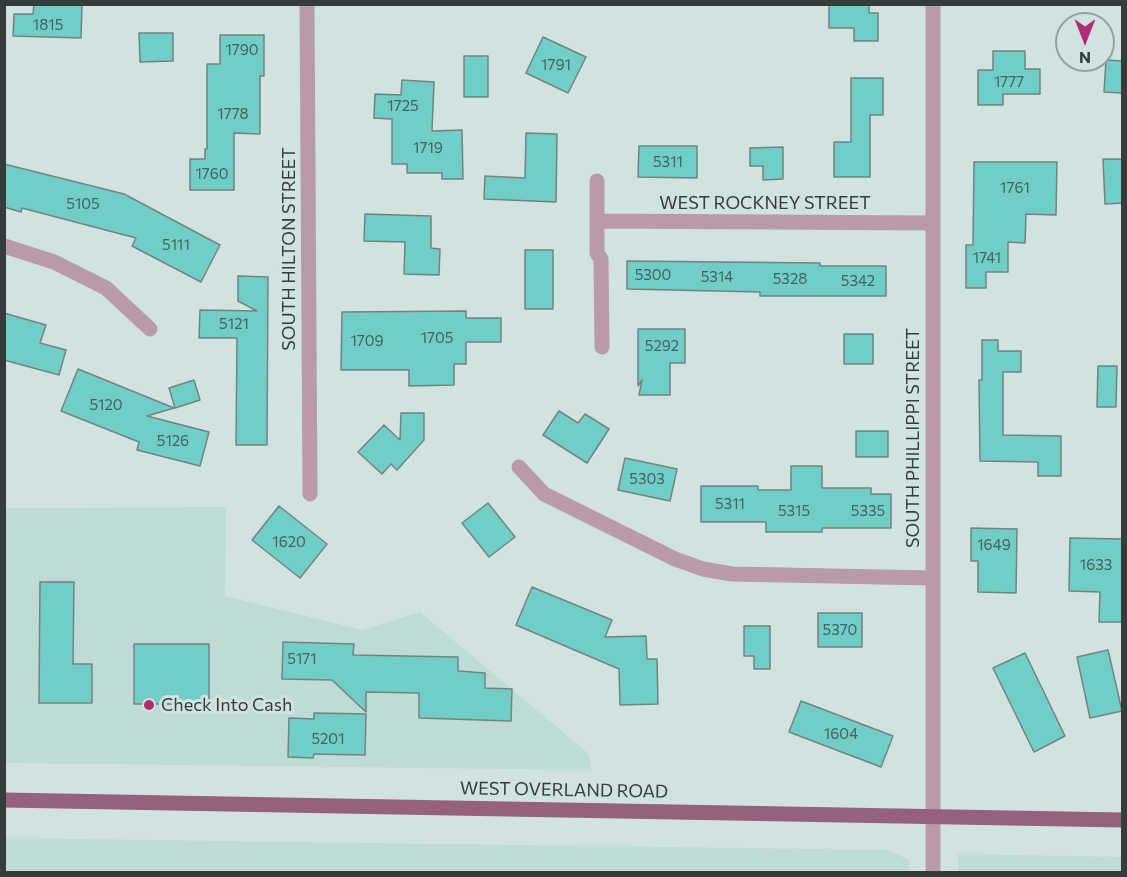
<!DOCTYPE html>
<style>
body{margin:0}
#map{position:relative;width:1127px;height:877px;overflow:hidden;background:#d1e3e1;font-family:Commissioner,sans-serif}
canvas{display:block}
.frame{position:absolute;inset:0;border:6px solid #353c3c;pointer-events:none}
.north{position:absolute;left:1055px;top:12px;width:60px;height:60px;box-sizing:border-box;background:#d1e3e1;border:2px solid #93a09f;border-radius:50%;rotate:180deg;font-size:16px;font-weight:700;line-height:24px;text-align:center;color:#353c3c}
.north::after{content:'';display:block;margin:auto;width:21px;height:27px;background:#af2d77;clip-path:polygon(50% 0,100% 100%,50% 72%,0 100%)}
</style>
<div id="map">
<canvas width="1127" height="877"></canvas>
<div class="frame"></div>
<div class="north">N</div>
</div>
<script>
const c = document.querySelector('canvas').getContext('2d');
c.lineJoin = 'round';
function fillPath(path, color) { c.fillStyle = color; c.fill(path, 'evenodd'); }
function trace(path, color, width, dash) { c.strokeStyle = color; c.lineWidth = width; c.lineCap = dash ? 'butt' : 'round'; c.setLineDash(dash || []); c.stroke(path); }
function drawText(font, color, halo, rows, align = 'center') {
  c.font = font + ' Commissioner,sans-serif'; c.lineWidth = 6; c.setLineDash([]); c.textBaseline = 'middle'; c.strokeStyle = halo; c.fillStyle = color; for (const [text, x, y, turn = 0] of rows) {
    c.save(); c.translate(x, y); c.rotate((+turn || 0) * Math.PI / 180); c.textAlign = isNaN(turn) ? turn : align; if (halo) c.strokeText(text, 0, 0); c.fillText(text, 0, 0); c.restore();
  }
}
const built = new Path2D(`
 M226,507L225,596L362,630L420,612L589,754L591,770L5,763V508Z
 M5,838L888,850L909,860V872H5Z
 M958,854L1122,857V872H958Z`);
const building = new Path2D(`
 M34,4H82L81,38L13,36L14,14H33Z
 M829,4H869V13H878V41H854V28H829Z
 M139,33H173V61L140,62Z
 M220,35H264V76H260V134L234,133V190H190V159H205V149H207V64H220Z
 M543,37L586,57L568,93L526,73Z
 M993,51H1025V69H1040V94H1003V105H978V70H993Z
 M464,56H488V97H464Z
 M1106,60L1122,61V93L1104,92Z
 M851,78H883V115H870V177H834V142H851Z
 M402,80L434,82L432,131L462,130L463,179H442V173H407V164H392V119L374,118L375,94L401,95Z
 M526,133L557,134L556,202L484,199L485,176L525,178Z
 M639,146H697V178L638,177Z
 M783,147V179L763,180V166H750V148Z
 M1103,159H1122V203L1105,204Z
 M974,162H1057L1056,215L1026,214L1025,243L1008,242V272H986V288H966V245H973Z
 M4,164L124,194L220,245L201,282L132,246L136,238L22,208L21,212L4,207Z
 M365,214L431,216V248L440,249L439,275L404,274L405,242L364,241Z
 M525,250H553V309H525Z
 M627,261L820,263V266H886V296H760V292L627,289Z
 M238,276L268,277L267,445H236L237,338H199L200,310L257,311L238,301Z
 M466,311V318H501V342H466V364H454V385L409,386V370H341L342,312Z
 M4,313L46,325L40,343L66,350L59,375L4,360Z
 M638,329H685V363H670V395H639L642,380L638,386Z
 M844,334H873V364H844Z
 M982,340H998V351H1021V372H1003V435L1061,436V476H1038V462L980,461L979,380H982Z
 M1098,366H1117L1116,407H1097Z
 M78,369L174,408L147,416L209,432L200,466L137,450L139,442L61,411Z
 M194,380L200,400L175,408L169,388Z
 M559,411L578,423L585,414L609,429L587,463L543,435Z
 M401,413H424V440L397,470L391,464L382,474L358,452L384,425L400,440Z
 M856,431H888V457H856Z
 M625,458L677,469L670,501L618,490Z
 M791,466H822V488H871V494H891V528H822V532H766V522H701V486H758V490H791Z
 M488,503L515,537L489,557L462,523Z
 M279,506L327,544L300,578L252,540Z
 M971,528L1017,529L1016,593L978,592V561H971Z
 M1070,538L1122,539V622H1099L1100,592L1069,591Z
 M40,582H74L73,664H92V703H39Z
 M532,587L612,620L605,637L646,636L647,659H657L658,704L620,705L619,669L516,625Z
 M818,613H862V647H818Z
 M744,626H770V669H754V656H744Z
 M283,642L354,644L353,655L458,657V671L485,673V688L512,689L511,721L419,718V693L366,692V712L332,680L282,679Z
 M134,644H209V704H134Z
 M1108,650L1122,711L1090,718L1077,657Z
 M1025,653L1065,736L1034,752L993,668Z
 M801,701L893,736L881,767L789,732Z
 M314,713L366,714L365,755L314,754L313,758L288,757L289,718L314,719Z`);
const minor = new Path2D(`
 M307,4L310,494
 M597,181V253L601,259L602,347
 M597,221L932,223
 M4,246L54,262L106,288L150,329
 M519,467L544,494L675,559L703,569L732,574L932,578
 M933,872V4`);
const major = new Path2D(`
 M4,800L1122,820`);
const markers = [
 [149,705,6,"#af2d77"]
];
const numberNames = [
 ["1815",48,25],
 ["1790",242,50],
 ["1791",556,65],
 ["1777",1009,82],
 ["1725",403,106],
 ["1778",233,114],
 ["1719",428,148],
 ["5311",668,162],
 ["1760",212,174],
 ["1761",1015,188],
 ["5105",83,204],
 ["5111",176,245],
 ["1741",987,258],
 ["5300",653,275],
 ["5314",717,277],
 ["5328",790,279],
 ["5342",858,281],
 ["5121",234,324],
 ["1705",437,338],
 ["1709",367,341],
 ["5292",662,346],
 ["5120",106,405],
 ["5126",173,441],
 ["5303",647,479],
 ["5311",730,504],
 ["5315",794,511],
 ["5335",868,511],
 ["1620",289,542],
 ["1649",994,545],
 ["1633",1096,565],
 ["5370",840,630],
 ["5171",302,659],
 ["1604",841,734],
 ["5201",328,739]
];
const streetNames = [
 ["WEST ROCKNEY STREET",765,203],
 ["SOUTH HILTON STREET",289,249,-90],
 ["SOUTH PHILLIPPI STREET",913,438,-90],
 ["WEST OVERLAND ROAD",564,790,1]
];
const poiNames = [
 ["Check Into Cash",161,705]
];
fillPath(built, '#bfdbd8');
fillPath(building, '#71cec7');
trace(building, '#728381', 1.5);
trace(minor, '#b99aa8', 15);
trace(major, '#96617a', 15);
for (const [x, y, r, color] of markers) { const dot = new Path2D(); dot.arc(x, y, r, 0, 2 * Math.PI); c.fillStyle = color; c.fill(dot); trace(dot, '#d1e3e1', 2); }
drawText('15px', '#44605f', null, numberNames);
drawText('18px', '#353c3c', '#d1e3e1', streetNames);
drawText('18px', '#353c3c', '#d1e3e1', poiNames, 'left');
</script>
